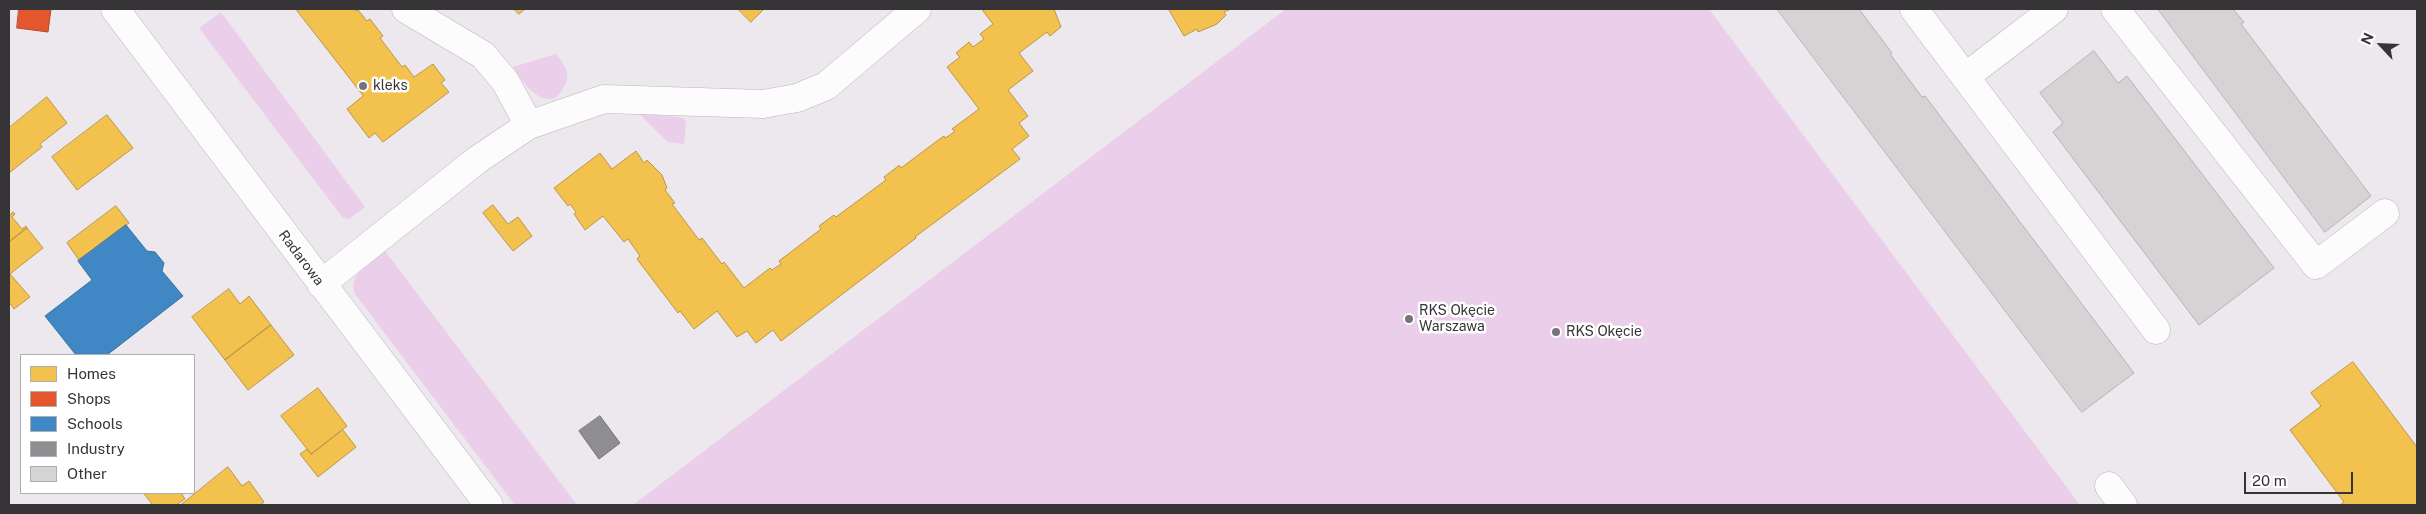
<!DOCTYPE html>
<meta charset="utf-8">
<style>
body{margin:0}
#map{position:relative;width:2426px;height:514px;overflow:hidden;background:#ede8ed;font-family:"Public Sans",sans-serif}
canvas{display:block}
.frame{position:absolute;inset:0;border:10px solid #373437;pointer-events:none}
.legend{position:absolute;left:20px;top:354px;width:175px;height:140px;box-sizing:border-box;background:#fff;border:1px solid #afaeaf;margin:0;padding:6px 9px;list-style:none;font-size:15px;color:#373437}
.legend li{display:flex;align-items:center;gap:10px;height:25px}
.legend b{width:25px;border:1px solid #afaeaf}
.north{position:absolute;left:2356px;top:20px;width:50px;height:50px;-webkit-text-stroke:4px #fff;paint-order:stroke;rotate:295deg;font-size:14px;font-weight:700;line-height:20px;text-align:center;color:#373437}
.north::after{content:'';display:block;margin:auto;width:18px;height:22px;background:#373437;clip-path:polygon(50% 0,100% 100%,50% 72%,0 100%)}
.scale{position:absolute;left:2244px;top:472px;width:109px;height:22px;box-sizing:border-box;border:2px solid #373437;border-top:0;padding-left:6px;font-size:15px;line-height:18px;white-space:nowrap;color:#373437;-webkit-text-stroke:4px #fff;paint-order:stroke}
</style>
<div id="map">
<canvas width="2426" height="514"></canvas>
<div class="frame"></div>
<ul class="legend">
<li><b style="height:14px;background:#f2c14e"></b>Homes</li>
<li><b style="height:14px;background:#e4572e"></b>Shops</li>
<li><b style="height:14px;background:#3f88c5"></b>Schools</li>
<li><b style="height:14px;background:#8d8d92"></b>Industry</li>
<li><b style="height:14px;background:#d5d3d3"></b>Other</li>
</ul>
<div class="north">N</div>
<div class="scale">20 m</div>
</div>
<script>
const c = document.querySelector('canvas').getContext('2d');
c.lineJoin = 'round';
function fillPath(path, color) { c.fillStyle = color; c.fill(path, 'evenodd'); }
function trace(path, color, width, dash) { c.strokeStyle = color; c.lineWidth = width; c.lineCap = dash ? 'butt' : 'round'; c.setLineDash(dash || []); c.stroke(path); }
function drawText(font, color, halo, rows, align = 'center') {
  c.font = font + ' "Public Sans",sans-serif'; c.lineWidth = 5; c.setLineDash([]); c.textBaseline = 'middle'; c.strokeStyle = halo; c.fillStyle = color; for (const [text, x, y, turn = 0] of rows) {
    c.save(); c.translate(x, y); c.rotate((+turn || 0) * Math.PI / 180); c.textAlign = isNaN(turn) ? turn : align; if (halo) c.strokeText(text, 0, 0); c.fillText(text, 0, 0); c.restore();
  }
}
const green = new Path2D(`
 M1286,9H1709L2080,505H633Z
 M221,12L365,207L349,219L343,218L199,28Z
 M556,54C571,72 571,80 556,98C536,104 523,81 513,67Z
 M638,113L684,118L686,124L684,144L668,142Z
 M385,251L577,505H515L355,294C347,273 372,262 385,251Z`);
const homes = new Path2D(`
 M296,9H354L356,11L358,10L367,21L370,19L383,36L380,38L402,67L405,65L414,77L433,64L445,80L441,83L449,92L383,142L375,133L369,138L347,109L363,96Z
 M514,9H525L519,14Z
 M738,9H764L751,22Z
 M986,9H1054L1061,27L1050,36L1047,32L1019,53L1033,71L1008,90L1028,116L1019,123L1029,136L1012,149L1020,159L915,237L916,238L781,341L773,330L756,343L747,331L737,337L717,311L694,329L680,311L678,313L637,259L640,256L628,239L624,242L603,216L585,230L574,214L576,212L570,204L568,206L554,188L600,153L612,169L636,151L644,163L647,160L662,175L667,188L665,190L675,203L672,204L699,240L702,238L722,264L724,262L744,288L770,268L772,270L781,264L779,261L821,229L819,226L834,215L836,217L882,183L886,180L884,177L897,167L899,165L901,168L941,138L944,136L945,138L950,135L955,131L952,129L979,109L947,67L960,57L956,53L969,42L973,47L984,39L980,34L993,24L983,11Z
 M1165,9H1231L1224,12L1226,15L1217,24L1198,32L1197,29L1184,36L1169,10Z
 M47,97L67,123L40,144L42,147L9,173V128Z
 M107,115L133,148L77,190L52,157Z
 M493,205L508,224L518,217L532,236L513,251L483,213Z
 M116,206L129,223L79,260L67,243Z
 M13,212L15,214L12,217L22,229L26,226L27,228L9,242V213L10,215Z
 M27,228L43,248L10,274L30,297L14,309L9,302V242Z
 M229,289L240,304L249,296L271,325L225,360L192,317Z
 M271,325L294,355L248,390L225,360Z
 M2353,362L2417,447V505H2340L2344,502L2290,430L2321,406L2311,393Z
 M318,388L347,426L311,454L281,416Z
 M343,430L356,447L318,477L300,454L307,449L311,454Z
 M228,467L242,486L249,481L264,502L260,505H181Z
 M144,493H181L185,499L176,505H153Z`);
const shops = new Path2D(`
 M19,9H51L48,32L17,28Z`);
const schools = new Path2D(`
 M126,225L147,251L155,252L164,263L162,271L183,296L107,355H76L45,316L92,280L78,261Z`);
const industry = new Path2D(`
 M600,416L620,443L599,459L579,431Z`);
const building = new Path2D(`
 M1777,9H1859L1892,53L1890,54L1922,97L1925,96L2134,373L2082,412Z
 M2158,9H2233L2244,22L2241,24L2371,196L2325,232Z
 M2094,51L2118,83L2127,76L2274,268L2199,325L2053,132L2063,123L2040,93Z`);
const minor = new Path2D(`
 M115,9L489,505
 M406,9L483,55L505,81L529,125
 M1914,9L2156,330
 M2115,9L2316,265L2385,213
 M1965,77L2054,9
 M321,284L477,160L529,125L604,99L763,104L797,98L826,86L917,9
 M2109,486L2123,505`);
const markers = [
 [363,86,5,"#777377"],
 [1409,319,5,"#777377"],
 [1556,332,5,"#777377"]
];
const poiNames = [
 ["kleks",373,86],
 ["RKS Okęcie",1419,311],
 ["Warszawa",1419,327],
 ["RKS Okęcie",1566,332]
];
const streetNames = [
 ["Radarowa",301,258,53]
];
fillPath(green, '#eaceea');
fillPath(homes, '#f2c14e');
trace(homes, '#ba9747', 1);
fillPath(shops, '#e4572e');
trace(shops, '#b04c31', 1);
fillPath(schools, '#3f88c5');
trace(schools, '#3d6f9a', 1);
fillPath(industry, '#8d8d92');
trace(industry, '#737277', 1);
fillPath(building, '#d5d3d3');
trace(building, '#b5b3b4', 1);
trace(minor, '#b8b5b8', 29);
trace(minor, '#fcfcfc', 28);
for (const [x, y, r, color] of markers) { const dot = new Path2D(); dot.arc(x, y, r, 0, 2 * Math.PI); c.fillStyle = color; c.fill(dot); trace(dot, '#fff', 2); }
drawText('14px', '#373437', '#fff', poiNames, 'left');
drawText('14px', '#373437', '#fff', streetNames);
</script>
